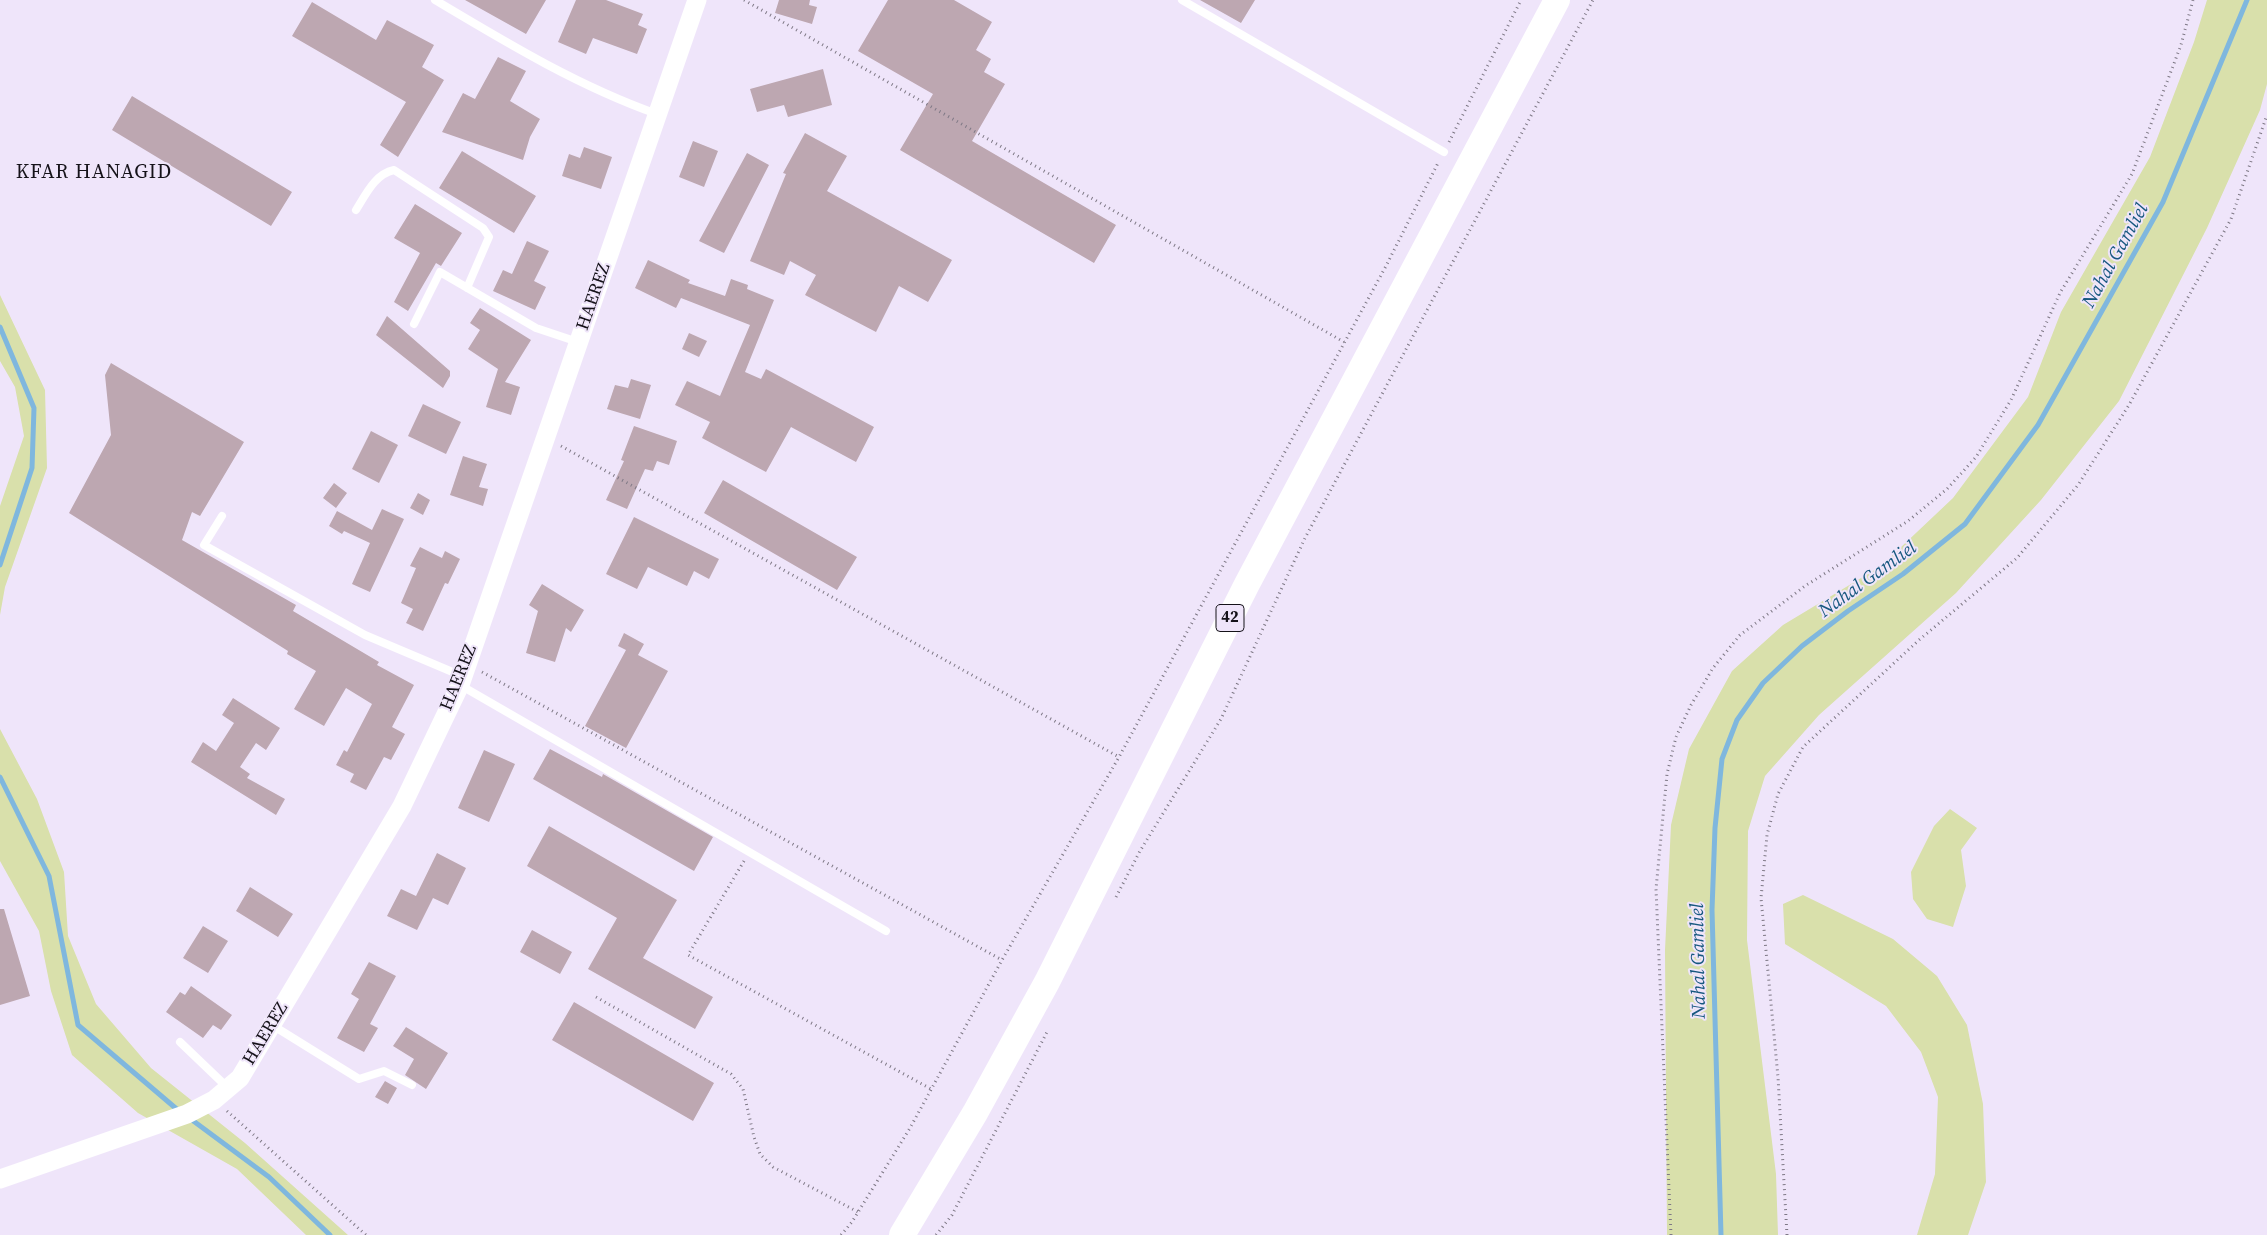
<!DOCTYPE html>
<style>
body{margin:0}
canvas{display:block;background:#efe5fa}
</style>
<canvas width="2267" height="1235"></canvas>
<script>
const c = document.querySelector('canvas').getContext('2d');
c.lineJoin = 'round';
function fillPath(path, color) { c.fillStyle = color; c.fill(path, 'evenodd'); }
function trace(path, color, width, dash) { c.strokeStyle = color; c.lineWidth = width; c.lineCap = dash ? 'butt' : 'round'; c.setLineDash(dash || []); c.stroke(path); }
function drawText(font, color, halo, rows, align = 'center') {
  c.font = font + ' "Source Serif 4",serif'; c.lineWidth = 4; c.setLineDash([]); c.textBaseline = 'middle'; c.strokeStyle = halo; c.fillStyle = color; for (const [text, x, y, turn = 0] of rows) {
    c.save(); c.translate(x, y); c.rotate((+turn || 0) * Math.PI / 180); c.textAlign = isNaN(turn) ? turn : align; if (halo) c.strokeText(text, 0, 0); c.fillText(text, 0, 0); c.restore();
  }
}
const green = new Path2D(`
 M2207,0H2267V84L2260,110L2207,228L2119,401L2041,500L1956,593L1819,715L1765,776L1748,831L1747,940L1776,1174L1778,1235H1667L1665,950L1671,825L1689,749L1732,671L1783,625L1881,566L1953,498L2028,397L2061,312L2150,157L2194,42Z
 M0,295L45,390L47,468L5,587L0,615V506L24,436L15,387L0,361Z
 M0,729L37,799L64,872L68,936L96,1004L151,1068L245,1143L348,1235H306L237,1169L138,1113L72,1055L51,991L39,931L0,861Z
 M1950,809L1977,828L1961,850L1966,886L1953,927L1927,919L1913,899L1911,872L1934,826Z
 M1803,895L1893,939L1937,976L1967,1025L1983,1104L1986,1182L1968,1235H1917L1935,1174L1938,1097L1921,1052L1886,1006L1785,944L1783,904Z`);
const stream = new Path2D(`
 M0,327L34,408L32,468L0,565
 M0,777L49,876L78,1025L179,1111
 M188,1117L269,1177L330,1235
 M1721,1235L1712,910L1715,828L1722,759L1737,720L1763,683L1802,646L1848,611L1903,574L1965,524L2038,425L2163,202L2247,0`);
const building = new Path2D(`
 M465,0H546L526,34Z
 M576,0H606L643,14L638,25L647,29L637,54L593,38L586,54L558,42Z
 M779,0H810L809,5L817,7L812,24L775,13Z
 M888,0H954L992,22L976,50L991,59L984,72L1005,84L972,141L1116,225L1094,263L900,150L933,94L858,51Z
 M1200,0H1255L1241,23Z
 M312,2L376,40L387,20L434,45L422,67L444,80L398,157L380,145L406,102L292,36Z
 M498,57L526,71L510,101L540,119L530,137L523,160L442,132L463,93L475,99Z
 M823,69L832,105L788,117L784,105L757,112L750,89Z
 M132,96L292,192L271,226L112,130Z
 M805,133L847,156L827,191L952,260L928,302L899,286L876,332L805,295L816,275L790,261L784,275L750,261L786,174L783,173Z
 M693,141L718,151L704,187L679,177Z
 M584,147L612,157L601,189L562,176L569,154L580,158Z
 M462,151L536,196L514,233L439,188Z
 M747,153L769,165L724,253L699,241Z
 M415,204L462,233L441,266L436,263L408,311L394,302L420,253L394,238Z
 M527,241L549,251L534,281L546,287L535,310L493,291L503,270L512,274Z
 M648,260L690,280L688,283L725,296L731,279L748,285L747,289L774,300L745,372L761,379L766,369L874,427L856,462L791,427L766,472L702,438L710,422L675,405L687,381L720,396L750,325L681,298L676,308L635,288Z
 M480,308L531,340L505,382L520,387L511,415L486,407L498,369L468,349L480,330L470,323Z
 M387,316L450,371V376L443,388L376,335Z
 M689,333L707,341L699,357L682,349Z
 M111,363L244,442L200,516L192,512L182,540L296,605L293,611L379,662L377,665L414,685L392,727L405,734L391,760L384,757L366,790L350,782L354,774L336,765L344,750L347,752L372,704L346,688L324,726L294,709L316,671L287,654L288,651L69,513L111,435L105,375Z
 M631,379L651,385L640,419L607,409L615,385L628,388Z
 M423,404L461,422L446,454L408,436Z
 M634,426L677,441L669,465L657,461L653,471L645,469L627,509L606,500L624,461L621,460Z
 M371,431L398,445L379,483L352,469Z
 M463,456L487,464L479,487L488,489L483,506L450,495Z
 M723,480L857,557L837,590L704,513Z
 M334,483L347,493L336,508L323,498Z
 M418,493L430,500L423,515L410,508Z
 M382,509L404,519L370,592L352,584L370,543L344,531L342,534L329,526L337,511L372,530Z
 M634,517L719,559L709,579L694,571L687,586L648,567L637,589L606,574Z
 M420,547L442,558L445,551L460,559L448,584L445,583L423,631L406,623L413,609L401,603L416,568L410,566Z
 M542,584L584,610L571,632L566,628L555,662L526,653L538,611L529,605Z
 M624,633L644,644L638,655L668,671L626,748L585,726L626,650L618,646Z
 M233,698L280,728L266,750L256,743L240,767L250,774L247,778L285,799L276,815L191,762L203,742L216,751L234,723L222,715Z
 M550,749L602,777L603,774L713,837L694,871L533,779Z
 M484,750L515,764L489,822L458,808Z
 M549,826L677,900L643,958L713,997L695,1029L588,969L617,918L527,866Z
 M437,853L466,868L448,905L433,898L417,930L387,916L401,889L416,896Z
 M250,887L293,914L278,937L236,911Z
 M0,909H4L30,996L0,1005Z
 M203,926L228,941L208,973L183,958Z
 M532,930L572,952L560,974L520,952Z
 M369,962L396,976L370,1024L378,1028L364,1052L337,1038L359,999L351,994Z
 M191,986L232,1015L221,1030L213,1025L203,1038L166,1012L180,992L185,995Z
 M574,1002L714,1083L693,1121L552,1040Z
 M406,1027L448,1053L426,1089L405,1075L414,1059L393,1046Z
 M385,1081L397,1088L388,1104L375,1097Z`);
const path = new Path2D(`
 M744,0L1344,342
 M1449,142L1521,0
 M561,446L1119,757
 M482,672L1002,960
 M744,861L688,955L931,1089
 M1116,897L1140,851L1221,719L1305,538L1593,0
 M596,997L731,1074L743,1089L754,1137L760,1154L773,1167L858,1212
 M227,1111L366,1235
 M841,1235L852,1222L910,1128L1002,960L1119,757L1386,266L1439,161
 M936,1235L952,1215L1047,1032
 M1671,1235L1656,889L1667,774L1676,737L1691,705L1713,668L1740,635L1805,586L1908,521L1947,489L1976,457L2011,400L2060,293L2132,174L2181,45L2193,0
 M1787,1235L1778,1077L1761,898L1767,835L1778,794L1803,747L1919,640L2017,558L2078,485L2129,405L2231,219L2267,115`);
const service = new Path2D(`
 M435,0C507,43 578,86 657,114
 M1182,0L1444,152
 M356,210C366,194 375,174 394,170L483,228L489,237L467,288
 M414,324L440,272L536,328L578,342
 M222,516L204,545L365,635L462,676
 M460,685L886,931
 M272,1025L359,1079L384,1071L412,1085
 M180,1042L227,1087`);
const tertiary = new Path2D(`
 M0,1179L187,1114L214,1100L240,1078L402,806L460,685L697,0`);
const trunk = new Path2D(`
 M902,1235L975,1113L1047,982L1247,584L1557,0`);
const shields = [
 [1230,618,28]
];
const shieldNames = [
 ["42",1230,618]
];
const streetNames = [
 ["HAEREZ",594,297,-71],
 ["HAEREZ",459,678,-68],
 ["HAEREZ",266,1034,-59]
];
const waterNames = [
 ["Nahal Gamliel",2116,256,-61],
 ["Nahal Gamliel",1868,580,-36],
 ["Nahal Gamliel",1699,961,-91]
];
const quarterNames = [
 ["KFAR HANAGID",94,173]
];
fillPath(green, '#d9e0ab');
trace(stream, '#7fb7de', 5);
fillPath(building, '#bda7b1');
trace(path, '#7e7885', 3, [1, 4]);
trace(service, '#fff', 8);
trace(tertiary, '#fff', 19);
trace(trunk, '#fff', 26);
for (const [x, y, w] of shields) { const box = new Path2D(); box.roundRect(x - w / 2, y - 13.5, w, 27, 4); c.fillStyle = '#efe5fa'; c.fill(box); trace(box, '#151219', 1); }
drawText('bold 16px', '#151219', null, shieldNames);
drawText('18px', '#151219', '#efe5fa', streetNames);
drawText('italic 19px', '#17587f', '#efe5fa', waterNames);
c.letterSpacing = '1px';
drawText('20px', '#151219', '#efe5fa', quarterNames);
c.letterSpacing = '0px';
</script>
